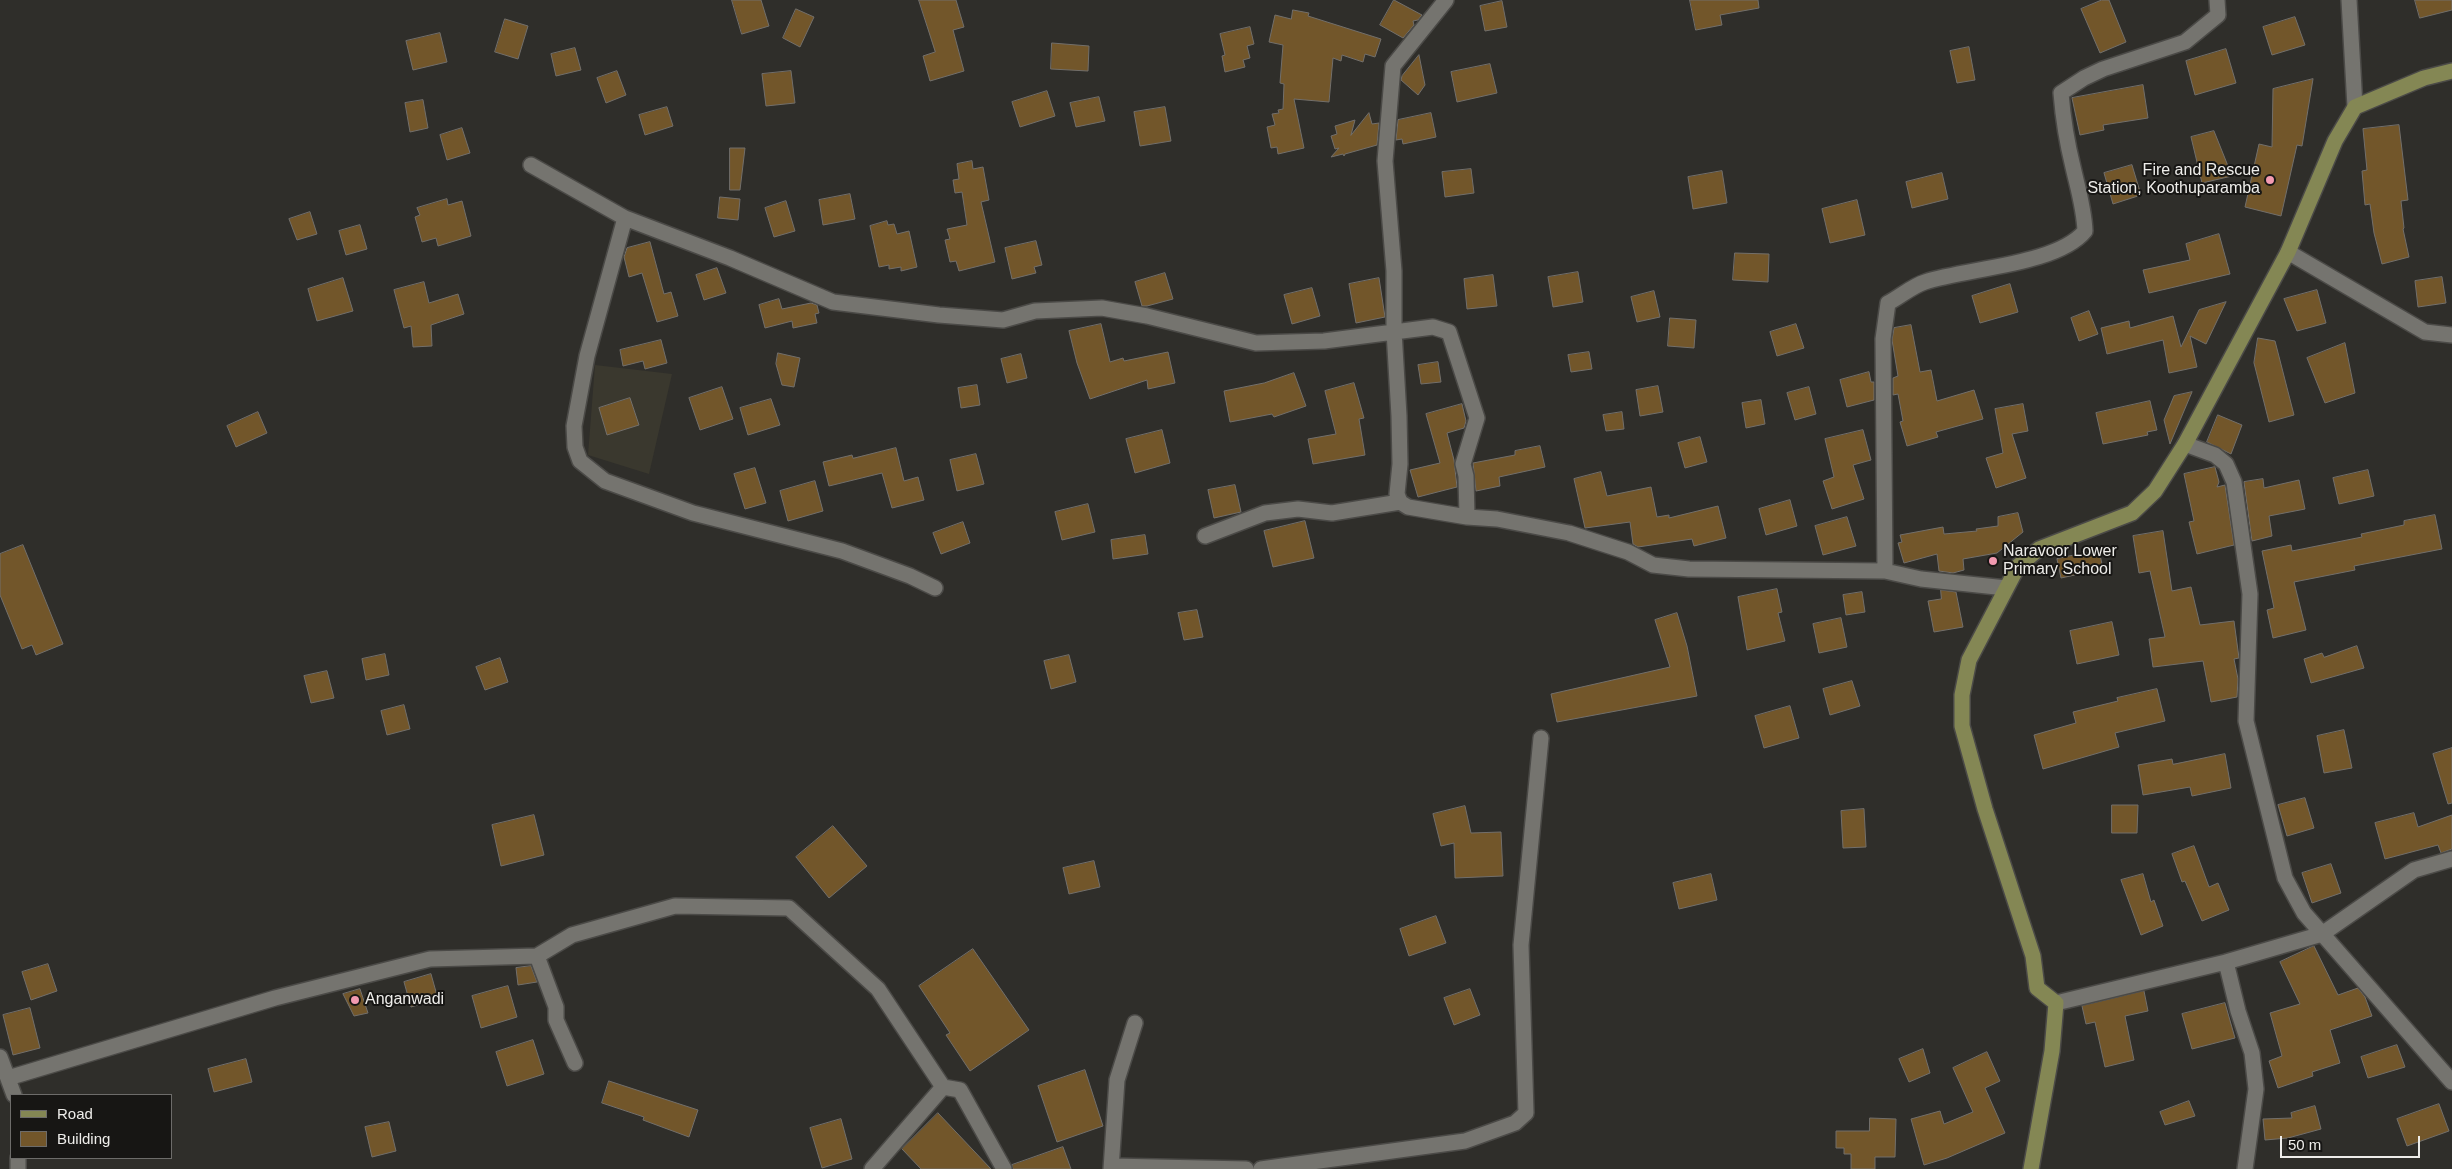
<!DOCTYPE html>
<style>
body{margin:0}
#map{position:relative;width:2452px;height:1169px;overflow:hidden;background:#2f2e2a;font-family:Arial,sans-serif}
canvas{display:block}
.legend{position:absolute;left:10px;top:1094px;width:162px;height:65px;box-sizing:border-box;background:#171614;border:1px solid #6d6c6a;margin:0;padding:6px 9px;list-style:none;font-size:15px;color:#eeedea}
.legend li{display:flex;align-items:center;gap:10px;height:25px}
.legend b{width:25px;border:1px solid #6d6c6a}
.scale{position:absolute;left:2280px;top:1136px;width:140px;height:22px;box-sizing:border-box;border:2px solid #eeedea;border-top:0;padding-left:6px;font-size:15px;line-height:18px;white-space:nowrap;color:#eeedea;-webkit-text-stroke:4px #171614;paint-order:stroke}
</style>
<div id="map">
<canvas width="2452" height="1169"></canvas>
<ul class="legend">
<li><b style="height:6px;background:#848754"></b>Road</li>
<li><b style="height:14px;background:#72562a"></b>Building</li>
</ul>
<div class="scale">50 m</div>
</div>
<script>
const c = document.querySelector('canvas').getContext('2d');
c.lineJoin = 'round';
function fillPath(path, color) { c.fillStyle = color; c.fill(path, 'evenodd'); }
function trace(path, color, width, dash) { c.strokeStyle = color; c.lineWidth = width; c.lineCap = dash ? 'butt' : 'round'; c.setLineDash(dash || []); c.stroke(path); }
function drawText(font, color, halo, rows, align = 'center') {
  c.font = font + ' Arial,sans-serif'; c.lineWidth = 4; c.setLineDash([]); c.textBaseline = 'middle'; c.strokeStyle = halo; c.fillStyle = color; for (const [text, x, y, turn = 0] of rows) {
    c.save(); c.translate(x, y); c.rotate((+turn || 0) * Math.PI / 180); c.textAlign = isNaN(turn) ? turn : align; if (halo) c.strokeText(text, 0, 0); c.fillText(text, 0, 0); c.restore();
  }
}
const built = new Path2D(`
 M595,365L672,374L649,474L588,455Z`);
const building = new Path2D(`
 M732,0H761L769,26L742,34Z
 M919,0H956L964,27L953,30L964,71L930,81L923,56L935,52Z
 M1394,0L1422,15L1418,20L1413,21L1414,25L1403,38L1380,25Z
 M1690,0H1758L1759,8L1720,15L1722,25L1696,30Z
 M2102,0H2109L2126,42L2100,53L2081,9Z
 M2415,0H2452V10L2420,18Z
 M1502,1L1507,27L1485,31L1480,6Z
 M796,9L814,17L800,47L783,38Z
 M1293,10L1309,13L1308,16L1381,39L1375,57L1365,54L1363,62L1342,55L1341,61L1333,58L1329,102L1294,99L1304,148L1278,154L1277,147L1271,148L1267,127L1275,125L1272,114L1279,113L1278,110L1283,109L1284,84L1280,83L1283,45L1269,42L1275,15L1291,19Z
 M2295,17L2305,45L2272,55L2263,27Z
 M505,19L528,26L518,59L495,52Z
 M1250,27L1254,44L1247,46L1250,58L1243,60L1245,67L1225,72L1222,56L1225,55L1220,34Z
 M440,33L447,62L413,70L406,41Z
 M1052,43L1089,46L1088,71L1051,69Z
 M1969,47L1975,80L1957,83L1950,51Z
 M575,48L581,70L556,76L551,54Z
 M2226,49L2236,83L2195,95L2186,61Z
 M1419,55L1425,85L1418,95L1401,80L1402,76Z
 M1490,64L1497,93L1457,102L1451,72Z
 M617,71L626,95L606,103L597,78Z
 M791,71L795,103L766,106L762,74Z
 M2313,79L2302,146L2297,145L2281,216L2245,207L2259,144L2272,147L2273,89Z
 M2143,85L2148,118L2103,125L2104,130L2080,135L2072,98Z
 M1047,91L1055,116L1020,127L1012,102Z
 M1099,97L1105,121L1076,127L1070,103Z
 M423,100L428,128L410,132L405,103Z
 M667,107L673,126L645,135L639,115Z
 M1165,107L1171,141L1140,146L1134,112Z
 M1369,113L1372,124L1379,123L1377,145L1345,154L1344,156L1343,154L1331,157L1339,148L1335,149L1331,136L1337,134L1335,126L1355,120L1351,135Z
 M1431,113L1436,137L1403,144L1402,139L1396,140L1398,120Z
 M2399,125L2408,200L2401,201L2404,228L2403,229L2409,257L2382,264L2374,233L2370,204L2365,205L2362,171L2367,170L2363,129Z
 M462,128L470,153L447,160L440,135Z
 M2214,131L2232,176L2202,183L2191,137Z
 M730,148H745L740,190H730Z
 M972,161L973,169L983,167L989,200L981,202L995,262L959,271L956,261L950,262L945,240L950,239L947,229L967,225L962,192L955,193L953,180L959,179L957,164Z
 M2132,165L2141,195L2113,204L2104,173Z
 M1471,169L1474,193L1445,197L1442,172Z
 M1722,171L1727,203L1693,209L1688,177Z
 M1942,173L1948,199L1912,208L1906,182Z
 M850,194L855,219L823,225L819,200Z
 M720,197L740,199L738,220L718,218Z
 M447,199L448,205L462,201L471,236L438,246L436,238L422,242L415,217L420,215L417,208Z
 M1857,200L1865,235L1830,243L1822,209Z
 M786,201L795,231L774,237L765,208Z
 M310,212L317,234L297,240L289,219Z
 M887,221L888,225L894,224L897,234L909,231L917,267L901,271V267L889,269V265L879,267L870,226Z
 M360,225L367,249L346,255L339,231Z
 M2219,234L2230,274L2149,293L2143,270L2190,260L2186,244Z
 M1036,241L1042,265L1034,267L1036,273L1012,279L1005,248Z
 M650,242L664,294L671,292L678,316L657,322L642,273L629,277L624,257L627,248Z
 M1735,253L1769,254L1768,282L1733,280Z
 M717,268L726,293L704,300L696,275Z
 M1578,272L1583,302L1553,307L1548,277Z
 M1165,273L1173,299L1147,306H1142L1135,282Z
 M1493,275L1497,306L1467,309L1464,279Z
 M2442,277L2446,303L2418,307L2415,281Z
 M343,278L353,311L317,321L308,289Z
 M1379,278L1385,317L1356,323L1349,284Z
 M424,282L429,303L458,294L464,314L431,325L432,346L413,347L411,326L404,328L394,290Z
 M2010,284L2018,312L1980,323L1972,296Z
 M1312,288L1320,316L1292,324L1284,295Z
 M2317,290L2326,323L2297,331L2284,299Z
 M1654,291L1660,317L1637,322L1631,297Z
 M779,299L782,309L811,303L817,305L819,313L815,314L817,323L793,328L792,321L765,328L759,305Z
 M2226,302L2206,344L2190,336L2197,367L2169,373L2163,340L2107,354L2101,328L2129,321L2130,328L2173,316L2181,347L2199,310Z
 M2089,311L2098,334L2079,341L2071,318Z
 M1670,318L1696,320L1694,348L1668,346Z
 M1101,324L1110,362L1123,358L1124,361L1168,352L1175,383L1148,389L1147,380L1090,399L1077,363L1069,331Z
 M1796,324L1804,348L1777,356L1770,332Z
 M1911,325L1920,372L1931,370L1937,401L1974,390L1983,419L1936,432L1938,437L1907,446L1900,422L1903,421L1898,394L1893,395V378L1898,376L1892,340L1894,328Z
 M2258,338L2275,341L2294,415L2269,422L2254,363Z
 M661,340L667,363L645,369L643,361L623,366L620,350Z
 M2345,343L2355,393L2325,403L2307,358Z
 M1589,352L1592,369L1571,372L1568,355Z
 M778,353L800,358L794,387L782,385L776,364Z
 M1021,354L1027,378L1007,383L1001,359Z
 M1438,362L1441,382L1421,384L1418,365Z
 M1869,372L1871,382H1874V400L1847,407L1840,380Z
 M1294,373L1306,406L1274,417L1272,414L1230,422L1224,391L1264,383Z
 M1354,383L1364,418L1359,419L1365,455L1313,464L1308,439L1336,434L1325,391Z
 M977,385L980,405L961,408L958,388Z
 M1658,386L1663,412L1640,416L1636,390Z
 M722,387L733,419L700,430L689,398Z
 M1809,387L1816,414L1795,420L1787,393Z
 M2192,392L2170,444L2164,420L2174,396Z
 M630,398L639,425L607,435L599,408Z
 M771,399L780,425L748,435L740,408Z
 M1761,400L1765,424L1746,428L1742,403Z
 M2150,401L2157,430L2147,432L2148,435L2103,444L2096,413Z
 M1462,404L1466,421L1464,428L1447,433L1454,460L1457,487L1418,497L1410,470L1440,463L1426,414Z
 M2023,404L2028,431L2012,434L2026,478L1996,488L1986,458L2003,453L1995,409Z
 M258,412L267,433L236,447L227,426Z
 M1622,412L1624,429L1606,431L1603,415Z
 M2218,415L2242,425L2231,454L2207,442Z
 M1162,430L1170,463L1135,473L1126,439Z
 M1863,430L1871,460L1853,465L1864,499L1832,509L1823,481L1834,477L1825,439Z
 M1700,437L1707,462L1685,468L1678,443Z
 M1540,446L1545,467L1499,477L1500,486L1476,491L1473,463L1515,455V451Z
 M896,448L904,481L918,477L924,500L892,508L882,473L829,486L823,462L852,455L853,458Z
 M976,454L984,484L957,491L950,460Z
 M2215,467L2219,482L2217,487L2225,485L2234,545L2197,554L2189,522L2194,521L2184,474Z
 M755,468L766,503L745,509L734,474Z
 M2368,470L2374,496L2339,504L2333,478Z
 M1601,472L1607,496L1651,487L1657,517L1669,515V518L1718,506L1726,538L1694,546L1692,539L1638,547L1633,544L1630,522L1585,528L1574,479Z
 M2263,479L2264,488L2299,480L2305,509L2269,516L2272,536L2252,541L2244,482Z
 M815,481L823,511L788,521L780,491Z
 M1235,485L1241,512L1214,518L1208,490Z
 M1790,500L1797,526L1766,535L1759,509Z
 M1088,504L1095,532L1062,540L1055,512Z
 M2018,513L2023,532L1997,553L1963,559L1964,570L1953,573L1939,571L1937,554L1904,563L1898,543L1902,542L1900,535L1943,527L1944,534L1977,531L1976,529L1998,526V517Z
 M2435,515L2442,549L2354,566L2355,570L2294,582L2306,630L2273,638L2267,610L2274,608L2262,551L2291,545L2292,551L2362,537L2361,534L2404,525V521Z
 M1847,517L1856,546L1823,555L1815,526Z
 M1305,521L1314,558L1273,567L1264,531Z
 M963,522L970,543L941,554L933,533Z
 M2163,531L2172,591L2191,587L2200,625L2234,621L2239,658L2234,659L2238,679L2237,697L2211,702L2203,661L2153,667L2149,639L2165,637L2150,571L2139,573L2133,536Z
 M1145,535L1148,554L1113,559L1111,540Z
 M23,545L63,644L36,655L32,645L22,649L0,595V554Z
 M2099,550L2103,569L2061,578L2057,559Z
 M1777,589L1782,612L1778,613L1785,641L1747,650L1738,597Z
 M1941,590L1956,592L1963,627L1934,632L1928,601L1941,599Z
 M1862,592L1865,612L1846,615L1843,595Z
 M1197,610L1203,637L1184,640L1178,613Z
 M1677,613L1687,646L1697,696L1557,722L1551,694L1670,667L1655,620Z
 M1841,618L1847,647L1819,653L1813,624Z
 M2112,622L2119,655L2077,664L2070,631Z
 M2357,646L2364,668L2311,683L2304,659L2322,653L2324,657Z
 M385,654L389,675L366,680L362,659Z
 M1069,655L1076,682L1051,689L1044,661Z
 M500,658L508,682L485,690L476,667Z
 M327,671L334,698L311,703L304,676Z
 M1852,681L1860,706L1830,715L1823,689Z
 M2157,689L2165,721L2115,733L2119,747L2043,769L2034,735L2076,723L2073,712L2118,701L2117,698Z
 M404,705L410,729L387,735L381,711Z
 M1790,706L1799,738L1764,748L1755,716Z
 M2344,730L2352,768L2324,773L2317,736Z
 M2452,748V803L2448,804L2433,754Z
 M2225,754L2231,788L2192,796L2190,787L2143,795L2138,765L2172,759L2173,764Z
 M2305,798L2314,828L2287,836L2278,805Z
 M2112,805H2138L2137,833H2112Z
 M1465,806L1471,833L1501,832L1503,876L1455,878L1454,843L1441,846L1433,814Z
 M1864,809L1866,847L1843,848L1841,811Z
 M2414,813L2418,827L2452,815V849L2441,853L2438,845L2385,859L2375,823Z
 M534,815L544,855L501,866L492,825Z
 M833,826L867,866L829,898L796,857Z
 M2194,846L2209,887L2218,883L2229,910L2202,921L2185,881L2182,882L2172,854Z
 M1094,861L1100,887L1069,894L1063,868Z
 M2331,864L2341,893L2312,903L2302,873Z
 M1711,874L1717,900L1679,909L1673,883Z
 M2143,874L2151,902L2154,900L2163,926L2141,935L2121,880Z
 M1436,916L1446,943L1409,956L1400,929Z
 M2314,946L2338,995L2358,988L2365,997L2372,1016L2330,1030L2340,1063L2312,1072L2313,1076L2278,1088L2269,1061L2282,1056L2270,1013L2300,1004L2280,962Z
 M973,949L1029,1030L970,1071L946,1035L950,1033L919,986Z
 M48,964L57,991L31,1000L22,972Z
 M531,966L537,982L518,985L516,968Z
 M431,974L438,999L411,1007L404,982Z
 M508,986L517,1017L481,1028L472,996Z
 M360,989L368,1013L354,1016L343,994Z
 M1470,989L1480,1015L1454,1025L1444,998Z
 M2144,991L2148,1011L2125,1016L2134,1060L2105,1067L2095,1022L2086,1024L2082,1006Z
 M2225,1003L2235,1038L2192,1049L2182,1014Z
 M30,1008L40,1048L13,1055L3,1015Z
 M533,1040L544,1074L507,1086L496,1052Z
 M2397,1045L2405,1067L2368,1078L2361,1057Z
 M1923,1049L1930,1073L1909,1082L1899,1059Z
 M1987,1052L2000,1081L1985,1088L2005,1133L1947,1158L1924,1165L1911,1119L1940,1111L1944,1124L1973,1112L1953,1068Z
 M246,1059L252,1082L214,1092L208,1069Z
 M1085,1070L1103,1126L1057,1142L1038,1086Z
 M609,1081L698,1110L689,1137L643,1120L644,1117L602,1103Z
 M2189,1101L2195,1116L2165,1125L2160,1112Z
 M2439,1104L2449,1131L2407,1146L2397,1119Z
 M2315,1106L2321,1129L2288,1138L2265,1140L2263,1119L2292,1118L2291,1113Z
 M938,1113L991,1169H921L902,1149Z
 M1870,1118L1896,1119L1895,1157H1875V1169H1851V1154H1844V1148H1836V1131H1869Z
 M841,1119L852,1159L822,1168L810,1128Z
 M389,1122L396,1151L372,1157L365,1127Z
 M1063,1147L1071,1169H1013L1012,1165Z`);
const street = new Path2D(`
 M1446,0L1393,66L1385,161L1394,271V331L1399,416L1400,464L1397,494L1400,502L1408,507L1467,517
 M2349,0L2355,107
 M531,165L625,218L730,258L833,302L939,315L1003,320L1035,311L1102,308L1147,316L1256,343L1324,341L1433,327L1449,332L1477,418L1463,464L1466,476L1467,517L1497,519L1569,533L1628,552L1653,565L1689,569L1885,571L1921,579L2006,588
 M625,218L587,356L574,426L575,447L580,461L605,481L693,513L842,551L910,576L935,588
 M2288,252L2425,332L2452,335
 M2185,444L2215,455L2226,464L2234,482L2250,594L2246,721L2285,878L2304,913L2452,1082
 M1205,536L1265,513L1298,509L1332,513L1400,502
 M1885,571L1883,339L1888,303C1900,297 1912,286 1925,282C1968,268 2057,265 2085,231C2084,208 2078,189 2073,167C2067,143 2063,118 2061,93L2084,78L2103,69L2185,42L2218,15L2217,0
 M537,956L556,1007V1020L575,1063
 M2056,1003L2226,962
 M0,1057L14,1095
 M8,1078L275,998L430,959L537,956L572,935L675,906L789,908L878,989L943,1087L960,1090L1004,1169
 M1112,1166L1246,1169
 M18,1169V1158
 M872,1169L943,1087
 M1111,1169L1117,1080L1135,1023
 M1261,1169L1465,1141L1515,1123L1526,1113L1521,945L1541,738
 M2245,1169L2256,1089L2252,1053L2238,1011L2226,962L2322,934L2414,870L2452,859`);
const secondary = new Path2D(`
 M2031,1169L2052,1051L2056,1003L2037,988L2033,956L1985,809L1962,726V695L1969,660L2018,566L2039,549L2132,513L2155,491L2185,444L2288,252L2335,141L2355,107L2424,78L2452,71`);
const markers = [
 [2270,180,5,"#f29ab0"],
 [1993,561,5,"#f29ab0"],
 [355,1000,5,"#f29ab0"]
];
const poiNames = [
 ["Fire and Rescue",2260,171,"right"],
 ["Station, Koothuparamba",2260,189,"right"],
 ["Naravoor Lower",2003,552],
 ["Primary School",2003,570],
 ["Anganwadi",365,1000]
];
fillPath(built, '#3a382e');
fillPath(building, '#72562a');
trace(building, '#726f6b', 1);
trace(street, '#4b4a47', 18);
trace(secondary, '#4b4a47', 18);
trace(street, '#75746f', 15);
trace(secondary, '#848754', 15);
for (const [x, y, r, color] of markers) { const dot = new Path2D(); dot.arc(x, y, r, 0, 2 * Math.PI); c.fillStyle = color; c.fill(dot); trace(dot, '#171614', 2); }
drawText('16px', '#eeedea', '#171614', poiNames, 'left');
</script>
